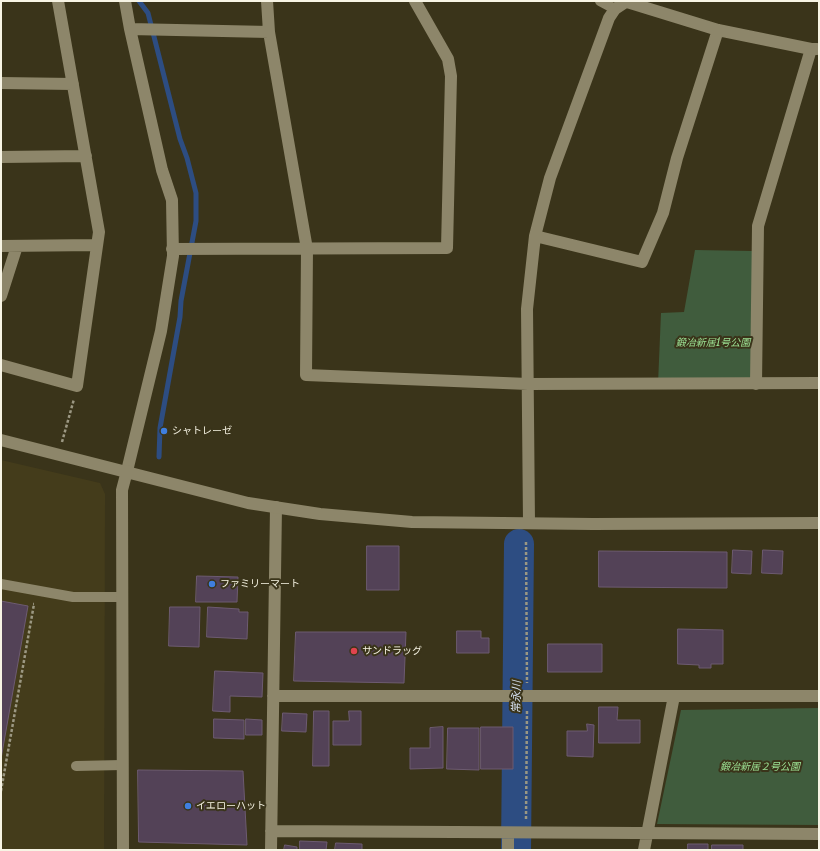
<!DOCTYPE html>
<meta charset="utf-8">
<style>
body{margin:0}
#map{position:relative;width:820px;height:851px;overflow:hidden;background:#3a341a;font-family:"Libre Baskerville",serif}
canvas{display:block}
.frame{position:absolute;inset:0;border:2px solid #f7f4e4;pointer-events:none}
</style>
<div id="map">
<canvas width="820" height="851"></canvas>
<div class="frame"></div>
</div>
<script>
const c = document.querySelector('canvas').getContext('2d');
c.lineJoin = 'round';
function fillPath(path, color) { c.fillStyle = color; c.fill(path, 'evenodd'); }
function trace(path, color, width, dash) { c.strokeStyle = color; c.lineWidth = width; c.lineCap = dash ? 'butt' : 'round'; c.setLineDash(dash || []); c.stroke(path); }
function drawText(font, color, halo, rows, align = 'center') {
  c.font = font + ' "Libre Baskerville","Noto Sans JP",serif'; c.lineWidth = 4; c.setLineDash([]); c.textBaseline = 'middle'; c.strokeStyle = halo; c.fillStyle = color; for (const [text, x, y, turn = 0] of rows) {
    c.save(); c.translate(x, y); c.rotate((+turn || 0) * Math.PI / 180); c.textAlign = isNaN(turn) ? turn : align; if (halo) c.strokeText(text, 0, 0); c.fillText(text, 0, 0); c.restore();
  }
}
const built = new Path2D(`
 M1,460L100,483L105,494L104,850H1Z`);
const green = new Path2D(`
 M695,250L752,251L756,384H658L661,313L684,312Z
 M819,708L818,825L657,824L681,710Z`);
const stream = new Path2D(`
 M139,1L148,13L180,139L187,158L196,193V221L181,301L180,317L160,428L159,457`);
const river = new Path2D(`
 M516,850L519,544`);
const building = new Path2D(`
 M367,546H399V590H367Z
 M733,550L752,551L751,574L732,573Z
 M763,550L783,551L782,574L762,573Z
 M599,551L727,552V588L599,587Z
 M197,576L238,577L237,602H196Z
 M1,601L28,606L1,759Z
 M170,607H200L199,647L169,646Z
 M208,607L239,609V612H248L247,639L207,637Z
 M678,629L723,630V664H711V668H699V665L678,664Z
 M457,631H481V638H489V653H457Z
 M296,632H406L404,683L294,681Z
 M548,644H602V672H548Z
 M215,671L263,673L262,697L230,696V712L213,711Z
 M599,707H618L617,720H640V743H599Z
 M314,711H329V766H313Z
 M349,711H361V745H333V721H349Z
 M283,713L307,714L306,732L282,731Z
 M214,719L244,720V739L214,738Z
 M246,719L262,720V735H246Z
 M587,724L594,725L593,757L567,756V731H587Z
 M443,727V768L410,769V748H430V728Z
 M481,727H513V769H481Z
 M448,728H479V770L447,769Z
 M138,770L243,771L247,845L139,842Z
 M300,841L327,842L326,850H300Z
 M336,843L362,844V850H335Z
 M688,844H708V850H688Z
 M285,845L297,847V850H284Z
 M712,845H743V850H712Z`);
const path = new Path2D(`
 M62,442L74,399
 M526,542L527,683
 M1,791L34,604H33
 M526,819L527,710`);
const lane = new Path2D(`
 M600,1L615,9
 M1,584L73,597H122
 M76,766L122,765`);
const street = new Path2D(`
 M125,1L130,29L162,170L172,200L173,256L161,331L127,471
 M267,1L269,32
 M627,2L718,30L811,49H817
 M130,29L269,32L307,249L306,375L528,384L819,383
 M1,83L73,84
 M1,157L86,156
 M535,236L642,262L663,213L677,158L718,30
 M1,246L97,245
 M172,249L447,248L451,76L448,59L415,1
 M1,296L17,246
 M1,365L77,386L99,232L58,1
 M756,384L758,226L811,49
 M529,523L527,309L535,236L550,178L609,18L615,9L627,1
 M273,696H819
 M271,831L819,834
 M271,850L276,507
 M508,850V833
 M644,850L674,696`);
const secondary = new Path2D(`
 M1,440L248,503L320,514L412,522L593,524L819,523
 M123,850L122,490L127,471`);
const markers = [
 [164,431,4,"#3f7fe0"],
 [212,584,4,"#3f7fe0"],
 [354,651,4,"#e0444e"],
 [188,806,4,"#3f7fe0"]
];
const parkNames = [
 ["鍛冶新居1号公園",713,343],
 ["鍛冶新居２号公園",760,767]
];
const poiNames = [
 ["シャトレーゼ",172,431],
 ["ファミリーマート",220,584],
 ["サンドラッグ",362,651],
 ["イエローハット",196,806]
];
const waterNames = [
 ["常永川",517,697,-89]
];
fillPath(built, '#443c1b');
fillPath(green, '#405c3d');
trace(stream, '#2d4d82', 5);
trace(river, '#2d4d82', 30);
fillPath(building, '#534257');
trace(building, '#6d5b71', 1);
trace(path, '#9c9883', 2.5, [3, 2]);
trace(lane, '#8d866a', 10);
trace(street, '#8d866a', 12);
trace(secondary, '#8d866a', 12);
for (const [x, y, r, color] of markers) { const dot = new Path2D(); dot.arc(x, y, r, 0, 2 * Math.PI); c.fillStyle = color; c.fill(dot); trace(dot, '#3a341a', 1.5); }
drawText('italic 10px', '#9be194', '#3a341a', parkNames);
drawText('10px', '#f7f4e4', '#3a341a', poiNames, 'left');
drawText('italic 11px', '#d5e0f0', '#3a341a', waterNames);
</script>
